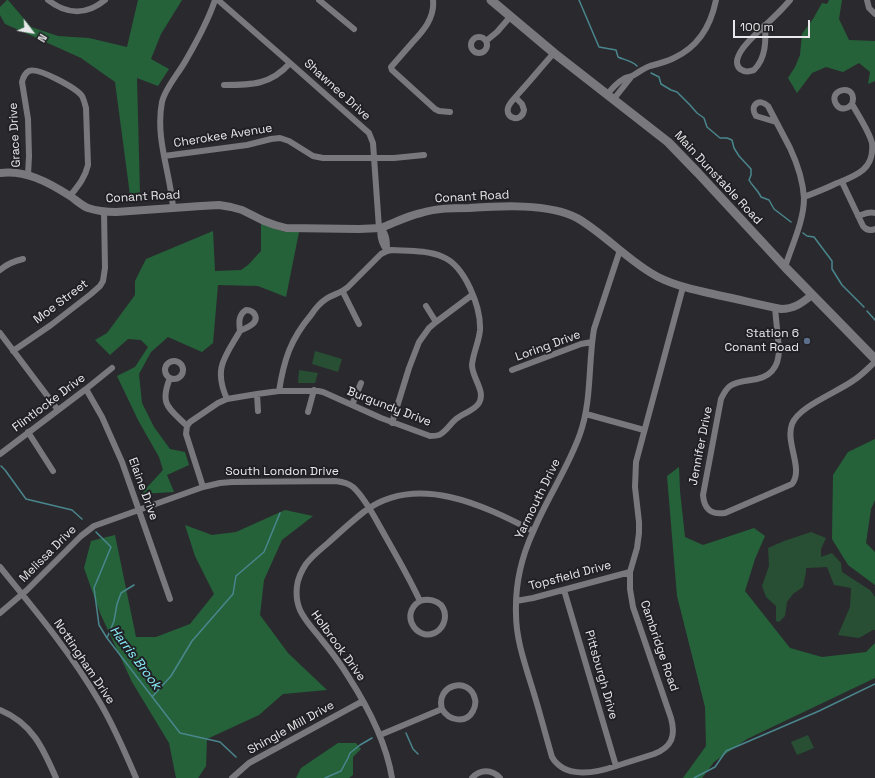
<!DOCTYPE html>
<style>
body{margin:0}
#map{position:relative;width:875px;height:778px;overflow:hidden;background:#2a2a2e;font-family:"Space Grotesk",sans-serif}
canvas{display:block}
.north{position:absolute;left:12px;top:12px;width:40px;height:40px;-webkit-text-stroke:3px #212024;paint-order:stroke;rotate:121deg;font-size:11px;font-weight:700;line-height:16px;text-align:center;color:#e9e9ec}
.north::after{content:'';display:block;margin:auto;width:14px;height:18px;background:#e9e9ec;clip-path:polygon(50% 0,100% 100%,50% 72%,0 100%)}
.scale{position:absolute;left:733px;top:20px;width:77px;height:18px;box-sizing:border-box;border:2px solid #e9e9ec;border-top:0;padding-left:5px;font-size:12px;line-height:14px;white-space:nowrap;color:#e9e9ec;-webkit-text-stroke:3px #212024;paint-order:stroke}
</style>
<div id="map">
<canvas width="875" height="778"></canvas>
<div class="north">N</div>
<div class="scale">100 m</div>
</div>
<script>
const c = document.querySelector('canvas').getContext('2d');
c.lineJoin = 'round';
function fillPath(path, color) { c.fillStyle = color; c.fill(path, 'evenodd'); }
function trace(path, color, width, dash) { c.strokeStyle = color; c.lineWidth = width; c.lineCap = dash ? 'butt' : 'round'; c.setLineDash(dash || []); c.stroke(path); }
function drawText(font, color, halo, rows, align = 'center') {
  c.font = font + ' "Space Grotesk",sans-serif'; c.lineWidth = 4; c.setLineDash([]); c.textBaseline = 'middle'; c.strokeStyle = halo; c.fillStyle = color; for (const [text, x, y, turn = 0] of rows) {
    c.save(); c.translate(x, y); c.rotate((+turn || 0) * Math.PI / 180); c.textAlign = isNaN(turn) ? turn : align; if (halo) c.strokeText(text, 0, 0); c.fillText(text, 0, 0); c.restore();
  }
}
const green = new Path2D(`
 M315,351L342,359L338,372L312,364Z
 M299,370L318,373L315,383H298Z
 M811,532L826,538L821,549V557L832,553L841,563L842,572L870,590L875,597V630H873L859,638L838,635L850,607L851,588L834,585L827,567L806,568V572L803,587L793,594L787,602L785,616L779,622L776,621V606L766,597L762,586L769,566L768,548L784,541Z
 M808,735L814,748L797,755L791,742Z`);
const forest = new Path2D(`
 M7,0H8L31,27L58,36L89,38L127,47L138,0H182L161,34L151,59L169,69L158,86L137,78L140,194L130,195L115,82L81,58L30,35L5,24L0,15V7Z
 M829,0H842L839,19L849,40L875,41V81L868,84L870,72L859,63L843,72L826,67L812,73L797,93L788,78L795,67L800,55L802,34L813,19L822,3L827,4Z
 M261,224L285,232H299L286,297L258,286L218,285L213,343L202,352L168,337L151,352L139,374L142,403L154,427L170,449L185,452L189,465L167,475L174,492L141,494L163,470L159,457L138,420L117,376L135,367L148,347L141,340L128,339L110,355L95,340L107,333L135,295V281L146,259L213,231L215,271L241,270L248,265L261,251Z
 M875,439V500L871,509L866,543L875,552V585L848,565L832,539L833,475L848,452Z
 M679,467L680,491L685,537L703,545L754,528L765,536L755,559L745,591L790,648L822,657L866,652L875,643V678L747,739L714,762L702,778H683L706,746L705,707L677,596L667,476Z
 M285,510L313,516L282,540L264,580L260,615L288,653L327,690L283,694L259,715L207,739L206,766L198,778H176L169,743L132,682L100,613L84,568L91,541L115,535L136,637H156L190,624L214,594L195,556L185,525L212,535L236,532Z
 M338,743H356L361,749L353,757V775L349,778H296L301,768Z`);
const stream = new Path2D(`
 M579,0L599,47L616,50L618,57C624,60 631,60 637,66
 M651,73L659,77L661,84L671,90L677,92L690,105L697,113L704,118L707,127L720,138H727L732,140L734,148L739,156L751,169V175L749,180C753,187 758,190 761,197L769,200L774,209L791,222
 M803,233L807,236L814,237L832,261V269L842,285L864,307
 M867,311L875,320
 M1,466L5,470L26,499L72,510L82,519
 M96,532L111,547L94,588L99,625L107,638L180,733L220,742L236,757
 M107,638L114,621L117,604L121,593L134,585
 M152,697L171,676L192,641L233,594L236,576L264,552L280,513
 M406,733L413,749L418,754
 M325,778L341,771L348,758L350,753L360,745L372,738
 M694,778L715,767L726,751L819,711L875,684`);
const minor = new Path2D(`
 M48,0C67,15 87,15 105,0
 M218,0L290,63L369,133L373,143L379,228
 M319,0L354,29
 M433,0C435,18 423,31 412,43C405,51 398,59 391,67L392,70L435,109L439,111L450,112
 M867,0L869,8L875,14
 M765,25C766,41 766,58 754,70C750,71 746,73 742,70C737,68 736,62 738,57C741,47 752,38 759,31C770,21 781,11 790,0
 M471 45a8 8 0 1 1 16 0a8 8 0 1 1-16 0Z
 M486,41L497,32L510,17
 M224,85C251,85 271,85 290,63
 M607,95C612,88 618,82 625,78C628,77 631,77 634,75C639,72 644,68 650,66C658,64 666,62 674,58C698,47 711,25 716,0
 M516,98L522,104L524,110C522,123 505,119 508,108C509,103 516,97 519,93C531,80 542,66 554,53
 M613,100L632,76
 M776,122L756,116C749,106 759,97 768,106L790,148C797,163 803,181 804,198C804,221 792,245 785,267
 M164,156L247,145L271,139L280,138L289,141L313,156L323,158H394L424,155
 M28,175L29,156L28,119L22,82C23,78 25,73 29,71C38,67 76,88 82,96C84,100 85,104 86,108L88,165C85,178 78,186 70,196
 M842,182L863,226C866,230 870,231 875,229
 M804,197C814,193 825,189 835,184C855,176 875,170 872,143C869,131 858,115 852,104C859,83 827,88 836,104C840,111 848,109 852,104
 M173,207C170,172 155,138 162,102C165,88 179,73 186,60C197,41 208,21 215,0
 M858,216C864,214 869,211 875,213
 M381,228C387,234 387,242 387,251
 M381,228C379,236 382,244 387,251
 M620,250L594,329C588,364 592,400 580,434C568,468 547,498 533,532C521,558 515,585 516,614C516,638 524,661 531,684C539,709 545,733 552,757C564,778 593,774 616,766C629,762 641,758 654,754C672,747 676,736 671,718L633,607L630,589V572L637,548L639,533V522L635,487L636,462L683,287
 M0,270C7,264 14,261 23,259
 M343,292L359,324
 M426,306L436,322
 M775,308L779,349C779,369 769,378 751,380C744,381 735,382 730,386C725,390 723,395 721,399L703,495C704,509 711,515 725,513L792,484C804,469 785,443 792,424C799,406 838,392 854,380C862,375 868,368 875,362
 M246,310C250,310 253,311 255,315C259,324 245,328 240,331C239,323 238,315 246,310Z
 M0,333L58,410
 M13,351L51,325L91,294L100,286L103,281L105,268L104,211
 M165 370a9 9 0 1 1 18 0a9 9 0 1 1-18 0Z
 M512,370L581,344L592,342
 M170,378C159,405 169,408 187,426
 M86,389L102,417L122,462L170,599
 M257,394L258,411
 M227,399C213,368 225,357 240,331
 M352,405L361,383
 M308,412L314,390
 M586,414L644,430
 M392,423L409,368L419,342L429,328L436,322L472,295
 M28,432L53,471
 M0,454L86,389L112,368
 M203,487L186,434L187,426L190,422L218,403L227,399L257,394L279,391H318L323,392L381,418L430,436C433,436 436,436 439,435C446,432 450,424 456,419C463,413 474,411 479,403C486,391 472,378 472,365C473,353 479,342 480,330C481,307 465,266 443,257C427,250 408,251 392,250L387,251L381,254L348,287C340,294 333,294 326,299C320,303 315,309 311,315C290,340 284,360 279,391
 M0,567C35,610 71,653 99,701C114,726 125,752 136,778
 M564,590L616,766
 M516,601L533,598L630,572
 M0,613L27,590L81,536L94,526L203,487L220,483L232,482L336,481C343,482 348,483 353,487C363,496 373,514 379,525C393,550 408,575 420,601C432,597 445,603 445,616C445,621 443,626 439,630C420,646 397,615 420,601
 M0,710C32,723 43,748 56,778
 M380,735L442,709C449,721 466,724 473,711C475,707 476,703 475,699C470,676 435,684 442,709
 M232,778L249,763L363,701
 M392,778C386,741 368,707 348,676C340,663 331,651 321,639C314,630 305,621 300,610C297,603 296,594 297,586C298,578 302,570 306,564C312,556 321,549 328,543C340,532 352,521 365,511C417,473 483,505 533,531
 M472,778C480,769 492,769 500,778`);
const tertiary = new Path2D(`
 M0,173C26,170 48,182 70,196C76,200 81,205 88,208C97,211 107,212 116,212L201,206L219,205L231,207L242,210L264,221L275,225L286,228L359,229L381,228C394,223 407,216 421,213C437,208 453,208 469,208C500,206 549,203 577,218C605,234 629,262 658,277C678,287 700,291 722,296C741,300 761,305 781,309C794,309 802,303 812,295`);
const secondary = new Path2D(`
 M491,0L554,53L668,142L698,173L735,213L785,267L875,359`);
const markers = [
 [807,341,4,"#5c6f8a"]
];
const streetNames = [
 ["Shawnee Drive",337,90,42],
 ["Grace Drive",15,135,-93],
 ["Cherokee Avenue",223,136,-9],
 ["Main Dunstable Road",718,178,47],
 ["Conant Road",143,197,-3],
 ["Conant Road",472,197,-3],
 ["Moe Street",61,302,-37],
 ["Loring Drive",548,346,-20],
 ["Flintlocke Drive",49,403,-37],
 ["Burgundy Drive",389,407,21],
 ["Jennifer Drive",701,446,-79],
 ["South London Drive",282,472],
 ["Elaine Drive",143,489,70],
 ["Yarmouth Drive",538,499,-64],
 ["Melissa Drive",48,554,-45],
 ["Topsfield Drive",570,576,-15],
 ["Holbrook Drive",338,646,54],
 ["Cambridge Road",659,646,71],
 ["Nottingham Drive",84,662,56],
 ["Pittsburgh Drive",601,675,74],
 ["Shingle Mill Drive",291,728,-29]
];
const poiNames = [
 ["Station 6",799,334],
 ["Conant Road",799,348]
];
const waterNames = [
 ["Harris Brook",135,658,53]
];
fillPath(green, '#284e34');
fillPath(forest, '#25623a');
trace(stream, '#4a868d', 1.5);
trace(minor, '#79797d', 6);
trace(tertiary, '#79797d', 8);
trace(secondary, '#79797d', 9);
for (const [x, y, r, color] of markers) { const dot = new Path2D(); dot.arc(x, y, r, 0, 2 * Math.PI); c.fillStyle = color; c.fill(dot); trace(dot, '#212024', 1.5); }
drawText('12px', '#e9e9ec', '#212024', streetNames);
drawText('12px', '#e9e9ec', '#212024', poiNames, 'right');
drawText('italic 13px', '#88eefa', '#212024', waterNames);
</script>
